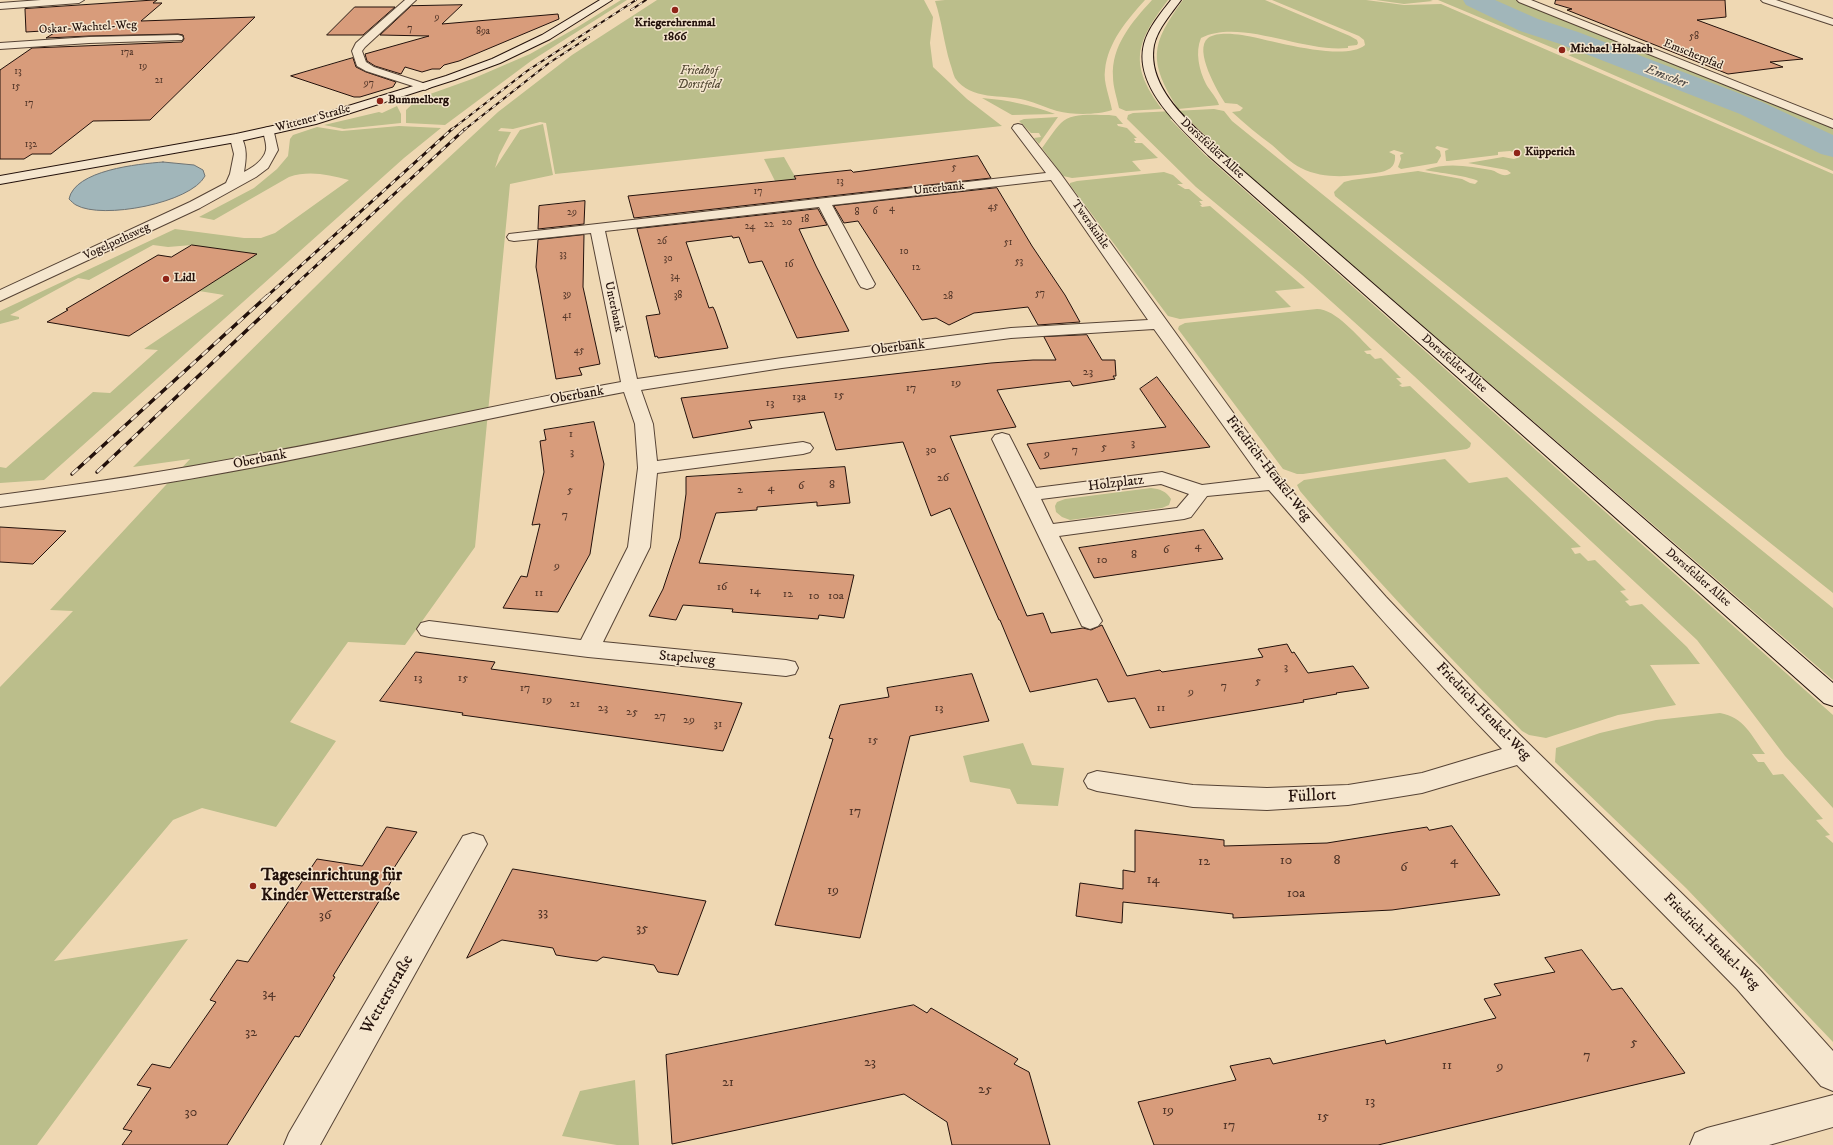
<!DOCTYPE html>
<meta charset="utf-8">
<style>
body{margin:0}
canvas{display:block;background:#efd8b3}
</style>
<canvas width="1833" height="1145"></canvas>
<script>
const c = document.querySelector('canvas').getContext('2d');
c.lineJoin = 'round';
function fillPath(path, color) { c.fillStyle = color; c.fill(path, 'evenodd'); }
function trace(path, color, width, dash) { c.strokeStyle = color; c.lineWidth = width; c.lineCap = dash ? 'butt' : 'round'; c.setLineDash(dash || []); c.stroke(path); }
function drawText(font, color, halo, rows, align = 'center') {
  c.font = font + ' "IM FELL DW Pica",serif'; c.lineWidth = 3; c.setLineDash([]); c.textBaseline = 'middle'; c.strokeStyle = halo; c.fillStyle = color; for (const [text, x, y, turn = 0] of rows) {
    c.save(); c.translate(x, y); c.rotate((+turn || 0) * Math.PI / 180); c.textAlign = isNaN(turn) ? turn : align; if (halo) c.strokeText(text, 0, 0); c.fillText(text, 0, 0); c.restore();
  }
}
const green = new Path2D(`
 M621,0H627L531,61L445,125L406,123V110L419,98L472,79L530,54L576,28Z
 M657,0H924L933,17L930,43L933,67L967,99L1002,126L555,174L546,123L540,122L513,129L501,128L498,131L511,132L499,155L495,168L520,130L543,124L553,175L510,184L475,547L405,645L348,642L290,722L336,741L276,827L202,808L173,820L54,961L188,939L37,1145H0V687L73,611L50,610L190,459L133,467L404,199L498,112L572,55Z
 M945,0H1145C1127,20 1108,42 1105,70C1103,82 1110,98 1112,110C1097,115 1073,115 1057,111C1047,108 1036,103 1025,100C1002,94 971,101 955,78C953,74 952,68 950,63C944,43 942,22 935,1Z
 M1152,0H1168C1136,42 1128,64 1162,109L1126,111L1119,108C1117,98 1113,87 1113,77C1111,46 1132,22 1152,0Z
 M1183,0H1265L1350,36L1357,40L1358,43L1357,45L1348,46V48C1303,53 1241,18 1201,38C1195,52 1199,70 1206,84C1210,91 1217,98 1219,105L1178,109C1148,61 1150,45 1183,0Z
 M1272,0H1366L1404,5L1441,4L1833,174V593L1335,196L1334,192L1344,182L1352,180L1418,171L1462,179L1470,183L1475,184L1478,181C1473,177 1435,172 1425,170C1446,162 1470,166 1491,170C1497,171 1503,179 1511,173L1507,170L1468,163L1503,157L1514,159L1520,157L1519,154L1510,151L1498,152V155L1448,161H1446L1445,151L1449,149L1437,146L1435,148L1440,151L1441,156L1437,163L1401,169L1398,167L1401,159L1400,155L1404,153L1394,150L1389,152L1395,155C1396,168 1388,171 1376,173C1351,176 1325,180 1301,168C1291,163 1281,153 1272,145C1258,135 1245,124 1232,112L1240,111L1243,108L1237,104L1225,103C1218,92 1193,50 1208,38C1217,32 1232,34 1242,35C1268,39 1344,63 1365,45L1364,40L1359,36Z
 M1376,0H1430L1433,1L1404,4Z
 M1438,0H1516L1833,127V171L1568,55L1573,54L1564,49L1558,50Z
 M982,98C1008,100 1031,105 1055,114L1012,115Z
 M397,106L401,114V123L344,129L324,125L379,112L382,113Z
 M1214,109L1224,111L1232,121L1833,608V680L1232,161L1187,118L1170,119L1204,154L1833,715V808L1785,756L1697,640L1414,376L1302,275L1196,187L1127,119L1128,115L1133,113Z
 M1109,115L1116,116L1123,124H1117L1118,126L1127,128L1137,138H1134L1136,141H1134L1135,143H1142L1158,158L1132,161L1141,171L1072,178L1063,176L1042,148C1048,140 1054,130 1061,123C1071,112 1095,115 1109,115Z
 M1058,117L1039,144L1034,138L1041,137L1039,133H1031L1019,121L1024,119Z
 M399,126L441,128L404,158L44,480L0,483V467L6,468L93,392L110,393L158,350L144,349L224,295L199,291L257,254L192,245L168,247L153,245L89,280L78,278L10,315L19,317V319L0,324V311L175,229L244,238H261L275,233L349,180C328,175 310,170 289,177L214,220L199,217L254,188L277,169L288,156L290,139L293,135L317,127L342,131Z
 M784,157L806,196L784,199L764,159Z
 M1164,172L1173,175L1183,184H1177L1185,189H1189L1203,201H1199L1202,205H1200L1202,207L1210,206L1305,288L1275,291L1291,307L1180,319L1168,316L1070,185V183L1077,181Z
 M1317,309C1336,309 1358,337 1372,350L1364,351L1367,354H1370L1375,359L1381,358L1401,378H1396L1402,384L1399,385L1402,387L1410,386L1471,443L1470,447L1467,449L1303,474H1297L1283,469L1178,329L1179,326L1185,323Z
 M1445,459L1469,483L1507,477L1581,547L1571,548L1575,554L1580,553L1588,561L1595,560L1626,590L1620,591L1629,600L1625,601L1630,606L1642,604L1687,647L1700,664L1650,665L1676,705L1618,715L1546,738L1529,735L1522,731C1445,653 1370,574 1300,491L1297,485L1304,480Z
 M1151,488C1160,489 1166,491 1171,499L1169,505L1162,508L1070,520L1062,517L1056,512L1055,506L1057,502L1065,499Z
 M1720,713C1744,717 1751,735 1765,754H1752L1758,762H1764L1773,775L1783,774L1823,819L1816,820L1830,835L1825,836L1833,843V1042L1686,888L1555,762L1556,748L1600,733L1656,720Z
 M1023,743L1032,765L1064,768L1058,806L1017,804L1010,789L970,782L963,756Z
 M635,1080L639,1145H617L562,1136L580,1091Z`);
const water = new Path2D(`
 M163,162L194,165L203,170L205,176C191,203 102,220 76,205C74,204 71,201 69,199C75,170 138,164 163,162Z`);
const river = new Path2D(`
 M1463,0H1495L1538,19L1578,32L1762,102L1833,135V157L1821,154L1740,114L1560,44L1520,31L1466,5Z`);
const building = new Path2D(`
 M157,0L153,3H162L141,21L255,17L150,120L93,121L51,154H32L24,159H0V70L32,48L182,42L184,39L183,35L178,34L89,36L46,38L59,30L26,32L25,9Z
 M1556,0H1725L1726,17L1697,20L1803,59L1770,62L1783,67L1728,74L1567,10L1572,9L1555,4Z
 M462,5L442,24L558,14L559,19L459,61L444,65L440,69H432L422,72L405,67L401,74L375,66L367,61L365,54L429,36L380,35L411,6Z
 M355,7H395L363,35H327Z
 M353,58L356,67L366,72L396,82L393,87L360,97H354L291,76Z
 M978,156L991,178L634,218L628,196L796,179L794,176L851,170L853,172Z
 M997,188L1032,246L1065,295L1080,322L1038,325L1028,307L974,313L949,325L936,318L922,320L858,221L844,223L834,206Z
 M585,201L584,224L538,229L539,206Z
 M818,209L827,225L799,229L816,266L849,331L797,338L762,261L749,263L739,237L733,238L732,236L686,242L709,308L713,307L715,311L728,348L658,358L657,356L655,357L646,316L660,314L637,229Z
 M584,235L583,287L600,364L579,368L582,375L556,379L536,267L538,240Z
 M192,245L257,254L129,336L47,322L68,310L66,309L158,255L171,257Z
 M1087,335L1102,360H1115L1116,376H1113L1115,379L1073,386L1070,381L997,390L1016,427L950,436L1027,616L1043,613L1051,633L1083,628L1091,630L1102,625L1127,676L1160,670L1162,672L1263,657L1258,649L1287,644L1292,653L1294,652L1308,673L1353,666L1369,688L1336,693L1337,694L1303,700L1304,702L1150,728L1135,698L1108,702L1097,679L1030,692L1000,620H999L950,508L931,516L903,442L836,450L824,412L749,421L752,428L693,438L681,398L991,363L1033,360H1056L1044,337Z
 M1157,377L1210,447L1040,469L1027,444L1166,427L1140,389Z
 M594,422L604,464L590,554L558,612L503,608L521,576L527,577L540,524L532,525L544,472L540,441L546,440L544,430Z
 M845,467L850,503L817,506V502L757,507V510L716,513L699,563L854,575L844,618L819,615L818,619L732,612L733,609L683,605L676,620L649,616L663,589L680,538L686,494V477Z
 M0,527L66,531L33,564L0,562Z
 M1204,530L1223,559L1094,578L1079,548Z
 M416,652L495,662L491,669L742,703L723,751L462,715L463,713L380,701Z
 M972,674L989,721L910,736L860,938L775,925L833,739L829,738L840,705L889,697L887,688Z
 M1452,826L1500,895L1392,910L1233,918V914L1123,902L1122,923L1076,916L1080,883L1123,889V870L1135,872V830L1224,840V846L1327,843L1427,827L1429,830Z
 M387,827L417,832L392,871L397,872L333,976L335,977L299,1037L295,1036L227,1145H122L132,1131L123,1129L151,1088L137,1085L152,1064L170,1068L216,1002L210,1000L237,960L248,962L317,859L362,866Z
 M513,869L706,901L678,975L658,972L654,965L603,957L597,961L575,958L556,955L553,948L502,940L467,958Z
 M1582,950L1612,990L1622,988L1685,1073L1378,1145H1154L1138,1102L1236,1080L1230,1066L1270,1058L1273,1064L1385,1040L1386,1044L1496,1018L1484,999L1501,995L1494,984L1555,972L1545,958Z
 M914,1005L927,1013L931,1008L1018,1059L1014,1064L1029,1072L1050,1145H952L947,1122L904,1094L672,1144L666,1055Z`);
const minor = new Path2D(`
 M41,0H84L79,3L0,9V3Z
 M405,0H416L365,47L362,51L366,62L374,67L429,85L431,87L425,90L366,71L357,66L352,51L356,43Z
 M1517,0H1531L1833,120V128L1519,2Z
 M1761,0H1776L1833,19V25L1763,2Z
 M178,35L182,36L183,38L182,40L89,43L0,49V43L89,37Z
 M1018,124L1022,125L1060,173L1281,479L1386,597L1478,694L1759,969L1833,1051V1091L1821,1086L1737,989L1517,765L1422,793L1348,805L1267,810L1193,807L1097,791L1088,788L1084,781L1088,774L1097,771L1193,785L1267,788L1348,785L1422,773L1502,749C1421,666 1345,578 1269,490L1207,496L1191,517L1184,519L1059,536L1102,621L1098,626L1090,629L1082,626L992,439L995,435L1002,433L1009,435L1036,488L1162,472L1202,485L1261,478L1154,329L1011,338L782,368L641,390L653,424L657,461L803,442L810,444L813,448L810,452L803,454L657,473L650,547L603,642L786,660L795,662L798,668L795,674L786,676L588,657L429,637L421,635L417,629L421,623L429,621L581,640L628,547L638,468L635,424L624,392C501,415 378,443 255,467C171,483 85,496 0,507V495C85,484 170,471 254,455C376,433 498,404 621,382L591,233L514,241L509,240L507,237L509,234L1046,173L1012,128L1014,125ZM1051,180L1148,320L1011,328L782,358L637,379L605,231L819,207L859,284L861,287L867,289L873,287L875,284L832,205ZM1161,484L1189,494L1177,508L1053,524L1041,499Z
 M473,833L483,836L487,844L320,1145H284L289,1133L463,836Z
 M1833,1095V1127L1769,1145H1690L1695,1133L1707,1128Z`);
const tertiary = new Path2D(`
 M269,127L273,128L278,150L268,168L256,177L200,208L0,301V290L190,202L226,183L230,174L234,154L230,138L232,135H240C248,147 246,160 244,172C252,168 264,160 266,150C267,145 264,136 263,131L265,128Z`);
const secondary = new Path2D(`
 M600,0H612L550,39L500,63L454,80L316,124L236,142L0,184V176L236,134L309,118L446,76L492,59L542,35Z
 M1171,0H1181C1171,14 1158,28 1154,45C1146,88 1191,124 1219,150L1833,683V706L1824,703L1209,156C1182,129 1133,87 1144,44C1148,28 1161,13 1171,0Z`);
const railFar2 = new Path2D(`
 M631,10L646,0
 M451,130L527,71L636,0
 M464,130L549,63L589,37`);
const railFar1 = new Path2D(`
 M266,297L452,129
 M282,297L465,129`);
const rail = new Path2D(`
 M97,472L283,296
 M72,474L267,296`);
const markers = [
 [675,10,4,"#8f2418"],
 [1562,50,4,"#8f2418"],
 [380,101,4,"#8f2418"],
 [1517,153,4,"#8f2418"],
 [166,279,4,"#8f2418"],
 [253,886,4,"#8f2418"]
];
const farNumbernames = [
 ["9",437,18],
 ["7",410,29],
 ["89a",483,32],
 ["58",1694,37],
 ["17a",127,53],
 ["19",143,67],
 ["13",18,72],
 ["21",159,81],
 ["97",369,84],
 ["15",16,87],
 ["17",29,104],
 ["132",31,145],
 ["5",954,168],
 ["13",840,182],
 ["17",758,192],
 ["45",993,207],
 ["4",892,209],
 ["6",875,212],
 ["29",572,213],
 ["8",857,213],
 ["18",805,220],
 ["20",787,223],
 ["22",769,225],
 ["24",750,227],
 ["26",662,242],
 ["51",1008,243],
 ["10",904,252],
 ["33",563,255],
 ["30",668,259],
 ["53",1019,262],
 ["16",789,265],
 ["12",916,268],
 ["34",675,277],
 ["57",1040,294],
 ["39",567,295],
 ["38",678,296],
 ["28",948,297],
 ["41",567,316],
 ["45",579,351]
];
const farPoinames = [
 ["Kriegerehrenmal",675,24,"center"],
 ["1866",675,38,"center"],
 ["Michael Holzach",1570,50],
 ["Bummelberg",388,101],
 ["Küpperich",1525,153],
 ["Lidl",174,279]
];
const farStreetnames = [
 ["Oskar-Wachtel-Weg",88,28,-3],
 ["Emscherpfad",1693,55,22],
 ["Wittener Straße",313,119,-15],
 ["Dorstfelder Allee",1212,149,43],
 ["Unterbank",939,189,-6],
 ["Twerskuhle",1090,225,55],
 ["Vogelpothsweg",117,242,-25],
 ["Unterbank",613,307,78],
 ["Dorstfelder Allee",1454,364,41],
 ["Dorstfelder Allee",1698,578,41]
];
const farParknames = [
 ["Friedhof",699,72],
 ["Dorstfeld",699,86]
];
const numberNames = [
 ["23",1088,373],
 ["19",956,384],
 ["17",911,389],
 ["15",839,396],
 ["13a",799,398],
 ["13",770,404],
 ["1",571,435],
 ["3",1133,444],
 ["5",1104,448],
 ["30",931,451],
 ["7",1075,451],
 ["3",572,453],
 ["9",1047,455],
 ["26",943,479],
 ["8",832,486],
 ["6",801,487],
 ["4",771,489],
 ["5",570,491],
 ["2",740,491],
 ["7",565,516],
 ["4",1198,547],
 ["6",1166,551],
 ["8",1134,556],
 ["10",1102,561],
 ["9",557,567],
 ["16",722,588],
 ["14",755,592],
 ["11",539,594],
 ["12",788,595],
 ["10",814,597],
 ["10a",836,597],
 ["3",1286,668],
 ["13",418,679],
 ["15",463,679],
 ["5",1258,682],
 ["7",1224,687],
 ["17",525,689],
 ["9",1191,693],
 ["19",547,701],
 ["21",575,705],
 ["23",603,709],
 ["13",939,709],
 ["11",1161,709],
 ["25",632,713],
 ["27",660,717],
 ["29",689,721],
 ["31",718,725],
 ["15",873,741]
];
const farWaternames = [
 ["Emscher",1666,77,21]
];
const streetNames = [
 ["Oberbank",898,348,-7],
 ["Oberbank",577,396,-10],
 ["Oberbank",260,460,-11],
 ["Friedrich-Henkel-Weg",1268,469,52],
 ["Holzplatz",1116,484,-7],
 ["Stapelweg",687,659,5],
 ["Friedrich-Henkel-Weg",1483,712,46],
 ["Friedrich-Henkel-Weg",1711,942,45]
];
const nearNumbernames = [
 ["17",855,812],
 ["10",1286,861],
 ["8",1337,861],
 ["4",1454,861],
 ["12",1204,862],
 ["6",1404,868],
 ["14",1153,880],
 ["19",833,891],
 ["10a",1296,894],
 ["33",543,913],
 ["36",325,916],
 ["35",642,929],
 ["34",269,994],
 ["32",251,1033],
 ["5",1634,1043],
 ["7",1587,1056],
 ["23",870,1063],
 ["11",1447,1066],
 ["9",1500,1067],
 ["21",728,1083],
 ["25",985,1090],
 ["13",1370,1102],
 ["19",1168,1111],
 ["30",191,1113],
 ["15",1323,1117],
 ["17",1229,1126]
];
const nearStreetnames = [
 ["Füllort",1312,797,-3],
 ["Wetterstraße",388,995,-60]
];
const nearPoinames = [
 ["Tageseinrichtung für",261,876],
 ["Kinder Wetterstraße",261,896]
];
fillPath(green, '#bbbe8b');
fillPath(water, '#a1b6ba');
trace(water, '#6f7474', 1);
fillPath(river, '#a1b6ba');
fillPath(building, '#d89c7b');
trace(building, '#23110b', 1);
trace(minor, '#564335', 2);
trace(tertiary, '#564335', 2);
trace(secondary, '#23110b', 2);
fillPath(minor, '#f5e6ce');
fillPath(tertiary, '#f5e6ce');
fillPath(secondary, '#f5e6ce');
trace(railFar2, '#23110b', 2);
trace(railFar1, '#23110b', 3);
trace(rail, '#23110b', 3.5);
trace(railFar2, '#f5e6ce', 1.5, [4.5]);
trace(railFar1, '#f5e6ce', 2, [6]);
trace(rail, '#f5e6ce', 2.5, [8]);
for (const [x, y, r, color] of markers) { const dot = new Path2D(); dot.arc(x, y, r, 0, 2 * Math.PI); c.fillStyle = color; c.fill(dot); trace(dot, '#f5e6ce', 1.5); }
drawText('10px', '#503427', null, farNumbernames);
drawText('bold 12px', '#23110b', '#f5e6ce', farPoinames, 'left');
drawText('12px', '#23110b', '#f5e6ce', farStreetnames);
drawText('italic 12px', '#584e38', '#f5e6ce', farParknames);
drawText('12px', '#503427', null, numberNames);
drawText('italic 13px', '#4f4b48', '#f5e6ce', farWaternames);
drawText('14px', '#23110b', '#f5e6ce', streetNames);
drawText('14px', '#503427', null, nearNumbernames);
drawText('17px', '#23110b', '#f5e6ce', nearStreetnames);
drawText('bold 17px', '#23110b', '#f5e6ce', nearPoinames, 'left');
</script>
